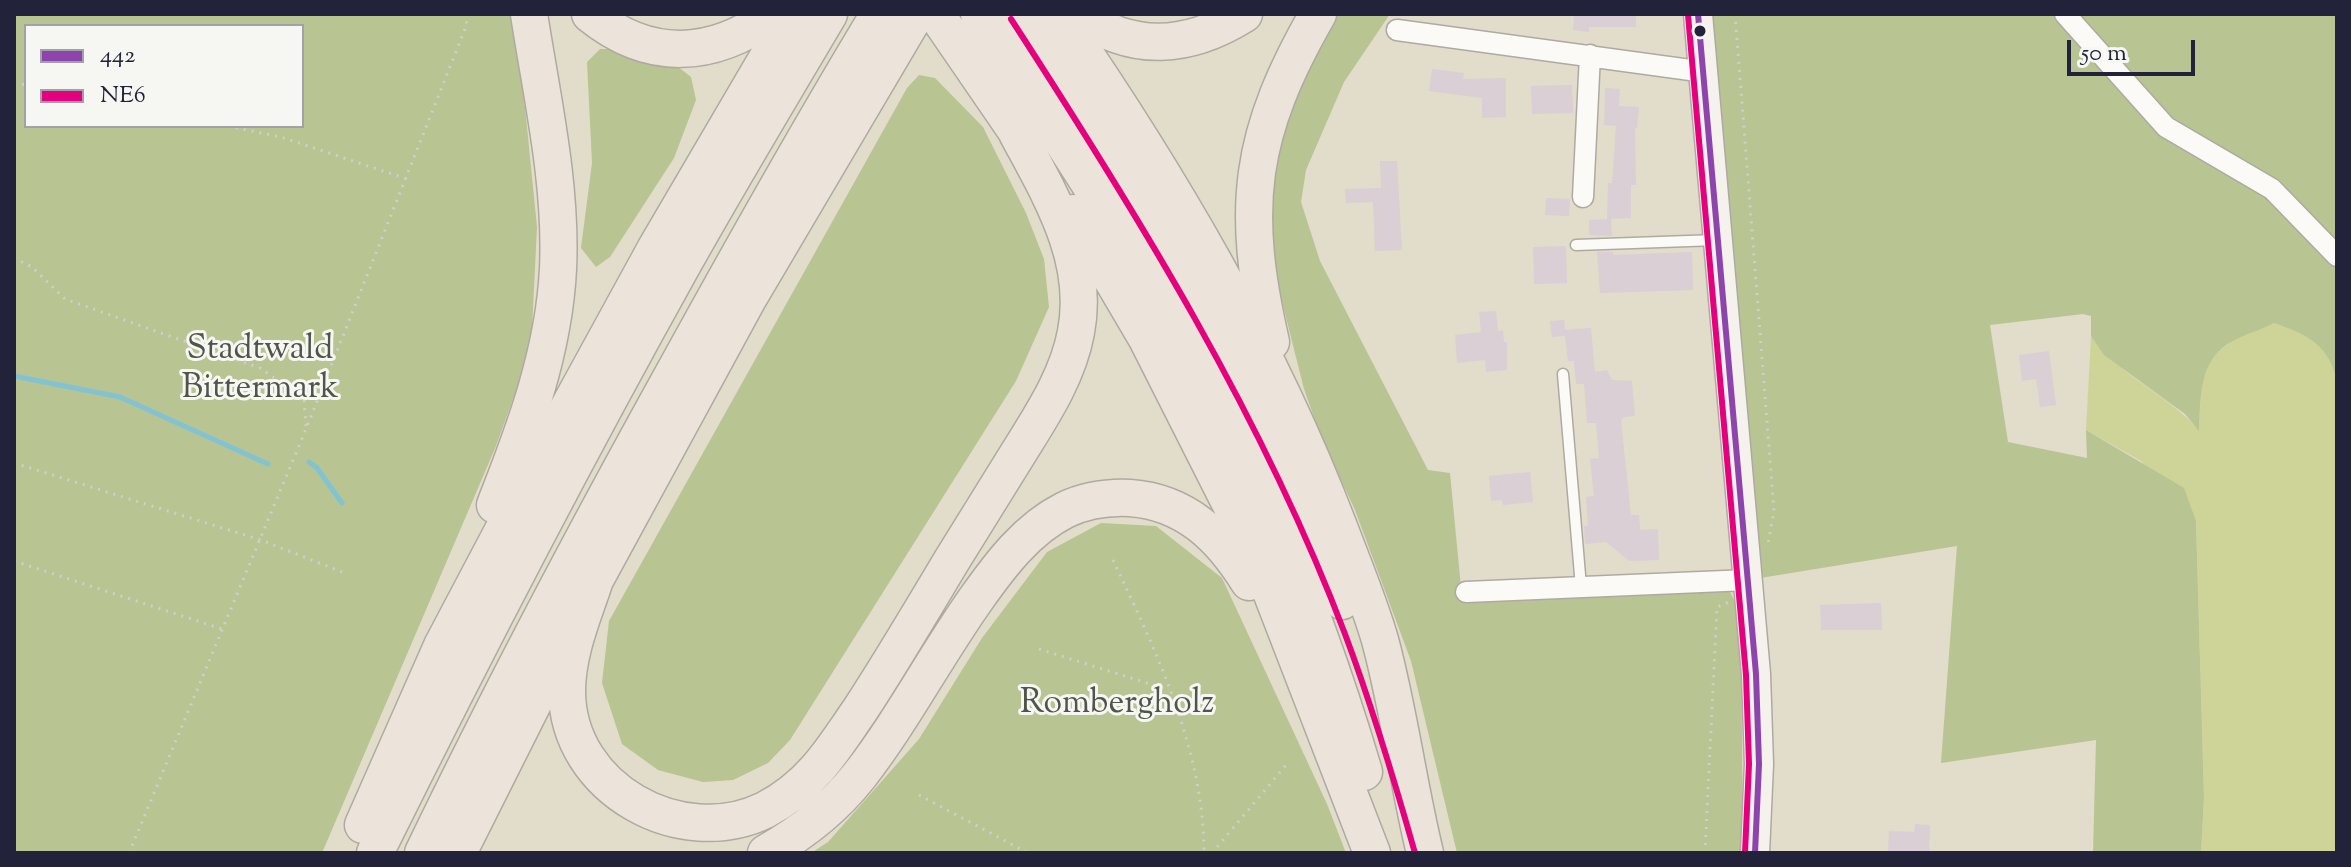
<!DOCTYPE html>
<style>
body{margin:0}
#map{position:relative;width:2351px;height:867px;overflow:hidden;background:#e2dcca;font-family:"Sorts Mill Goudy",serif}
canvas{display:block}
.frame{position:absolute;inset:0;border:16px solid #22223b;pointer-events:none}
.legend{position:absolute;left:24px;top:24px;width:280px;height:104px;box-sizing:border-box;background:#f6f6f2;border:2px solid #a1a1a9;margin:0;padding:10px 14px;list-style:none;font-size:24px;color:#22223b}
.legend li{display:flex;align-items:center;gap:16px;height:40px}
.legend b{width:40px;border:2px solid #a1a1a9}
.scale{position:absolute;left:2067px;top:40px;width:128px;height:36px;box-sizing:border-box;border:4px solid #22223b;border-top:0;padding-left:10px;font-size:24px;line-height:28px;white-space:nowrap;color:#22223b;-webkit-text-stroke:6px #f6f6f2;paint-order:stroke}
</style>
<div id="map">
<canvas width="2351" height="867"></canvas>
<div class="frame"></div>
<ul class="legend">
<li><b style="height:10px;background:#8e44ad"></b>442</li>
<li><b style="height:10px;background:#e5007d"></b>NE6</li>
</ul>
<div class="scale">50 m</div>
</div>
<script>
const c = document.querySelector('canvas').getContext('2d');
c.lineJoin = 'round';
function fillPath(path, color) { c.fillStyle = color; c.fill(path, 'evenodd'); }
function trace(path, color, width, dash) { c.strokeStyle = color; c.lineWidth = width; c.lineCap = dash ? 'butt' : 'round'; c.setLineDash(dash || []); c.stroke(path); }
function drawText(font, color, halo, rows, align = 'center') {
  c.font = font + ' "Sorts Mill Goudy",serif'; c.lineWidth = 6; c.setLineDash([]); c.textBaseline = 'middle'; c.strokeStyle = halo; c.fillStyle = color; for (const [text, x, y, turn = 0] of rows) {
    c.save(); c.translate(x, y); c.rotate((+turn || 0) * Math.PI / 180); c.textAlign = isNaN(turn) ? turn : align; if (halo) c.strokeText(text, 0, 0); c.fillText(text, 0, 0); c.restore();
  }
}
const green = new Path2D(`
 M2337,284V853H2201L2204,798L2196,520L2141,461L2086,430L2091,336C2119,376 2167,394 2199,430L2201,387L2206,366L2218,352L2232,341L2274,323Z`);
const forest = new Path2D(`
 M14,14H512L520,57L537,227L531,349L496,446L322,853H14ZM26,26H302V126H26Z
 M1338,14H1390L1344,82L1306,170L1301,202L1320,261L1428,470L1450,473L1462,598L1730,592L1741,613L1743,853H1457L1411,661L1355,510L1321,437L1304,389L1265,234L1269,174L1301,75Z
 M1698,14H2337V383C2331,346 2307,334 2274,323C2261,330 2246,334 2233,341C2198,359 2201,397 2199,431L2185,414L2104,355L2091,336V316L2083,314L1990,325L2008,442L2087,458L2086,430L2184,488L2196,521L2204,798L2201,853H2093L2096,740L1941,763L1957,546L1748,580Z
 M600,49H615L668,59L691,77L696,100L674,158L610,257L596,267L581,248L592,163L587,62Z
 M919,75L935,78L983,127L1026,213L1044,259L1049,307L1016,381L790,740L768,763L733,780L703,782L658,770L622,744L602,683L609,621L907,88Z
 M1101,523L1156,526L1222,578L1327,804L1346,853H811L828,842L919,739L982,638L1047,552Z`);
const stream = new Path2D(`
 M14,376L120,397L268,464
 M309,462L317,468L342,503`);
const building = new Path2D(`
 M1576,14H1636V27H1589V32L1573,30L1574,15Z
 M1432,69L1464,73L1463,79L1506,78V117L1482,118V98L1429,91Z
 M1572,85L1573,113L1532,114L1531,86Z
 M1605,88L1620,89L1619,106L1639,107L1637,128H1635L1636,185H1631V218L1607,219L1608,183H1612L1616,126L1604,125Z
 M1380,161H1397L1402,250L1375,251L1373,202L1346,203L1345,189L1381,188Z
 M1546,198L1570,199L1569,216L1545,215Z
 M1611,219L1612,236L1589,235V220Z
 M1566,246L1567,283L1534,284L1533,247Z
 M1597,252H1613V255L1692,252L1693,290L1600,293Z
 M1496,311L1498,331L1503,330L1504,342H1507V370L1486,372L1485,360L1457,363L1455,335L1481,332L1479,312Z
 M1564,320L1565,330L1591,328L1595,372L1607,370L1612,380L1632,381L1635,416L1623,417L1621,421L1631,515H1639L1640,530L1658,529L1659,560L1629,561L1606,542L1585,544L1584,526H1588L1586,497L1594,496L1590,459L1599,458L1596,423H1587L1584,384H1576L1574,361H1568L1565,336L1552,337L1550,321Z
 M2049,351L2056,405L2040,407L2036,379L2022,381L2019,355Z
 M1530,472L1533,502L1503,505L1502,500L1491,501L1489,476Z
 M1881,603L1882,630H1821L1820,605Z
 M1915,824L1930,825L1929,853H1888L1889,831L1914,832Z`);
const path = new Path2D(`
 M1735,14L1774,511L1768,544
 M14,83L26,85
 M228,126L281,137L407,179
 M14,258L32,267L65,299L260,368L304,399L306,426
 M14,463L261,540L342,572
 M1113,560C1156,651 1204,750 1204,853
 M14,561L222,629
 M1039,649L1169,690
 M919,795L1028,853
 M129,853L306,429L467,24L464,14
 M1212,853L1287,764
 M1705,853L1717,607L1729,602`);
const lane = new Path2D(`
 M1576,245L1717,240
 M1563,374L1581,587`);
const street = new Path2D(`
 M2065,14L2166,127L2272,189L2337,256
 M1397,30L1705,72
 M1583,197L1590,55
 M1466,592L1748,580`);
const secondary = new Path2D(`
 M1698,14L1756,674L1759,764L1755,853`);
const highway = new Path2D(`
 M590,14C649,62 713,59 773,14
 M936,14L1030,151
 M979,14C1083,172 1190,331 1267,505C1305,591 1337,682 1364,772
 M1019,14C1121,166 1218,322 1295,488C1312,525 1326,564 1342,601
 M1058,14C1169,175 1269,344 1339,527C1353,564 1369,602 1380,640C1399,710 1408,783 1425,853
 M1079,14C1133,54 1190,48 1244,14
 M1073,213L1146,337L1238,519L1268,584L1372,853
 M1271,342C1240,207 1249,134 1318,14
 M495,505C525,429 554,351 558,269C562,184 542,98 529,14
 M595,580C583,616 567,653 567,691C567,789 681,851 765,810C784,800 803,785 817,769C833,751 846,730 860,710C892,661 922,610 952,560C974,524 997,488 1019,452C1042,415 1068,376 1076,332C1090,259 1050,195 1017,133
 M363,825L442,646L548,445L657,246L793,14
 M375,853C473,655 575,458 683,264C730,180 780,97 829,14
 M423,853C501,691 585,533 672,376C739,254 807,133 879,14
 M458,853L595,580L749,297L916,14
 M766,853C802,833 833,809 859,776C902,721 935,657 976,599C1000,565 1027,529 1065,510C1086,500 1108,497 1130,498C1186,502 1221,537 1249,582`);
const bus1 = new Path2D(`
 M1698,14L1756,674L1759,764L1755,853`);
const bus2 = new Path2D(`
 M1688,15L1746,675L1749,764L1745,853
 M1011,19C1138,215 1262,415 1345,634C1372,706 1394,779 1415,853`);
const markers = [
 [1700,31,7,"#22223b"]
];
const parkNames = [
 ["Stadtwald",260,352],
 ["Bittermark",260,391],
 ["Rombergholz",1117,706]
];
fillPath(green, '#ced498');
fillPath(forest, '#b8c491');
trace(stream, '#82c3d3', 5);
fillPath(building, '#d9cfd4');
trace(lane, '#aeaaa2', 13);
trace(street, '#aeaaa2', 23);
trace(secondary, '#aeaaa2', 31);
trace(highway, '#aeaaa2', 39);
trace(path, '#d1cfcc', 3, [2, 6]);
trace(lane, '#fbfaf7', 10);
trace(street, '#fbfaf7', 20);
trace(secondary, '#f5f1ec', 28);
trace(highway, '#ece4db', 36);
trace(bus1, '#8e44ad', 6);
trace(bus2, '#e5007d', 6);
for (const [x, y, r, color] of markers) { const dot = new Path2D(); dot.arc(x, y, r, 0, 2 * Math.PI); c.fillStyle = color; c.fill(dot); trace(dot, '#f6f6f2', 3); }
drawText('34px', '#50554b', '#f6f6f2', parkNames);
</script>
